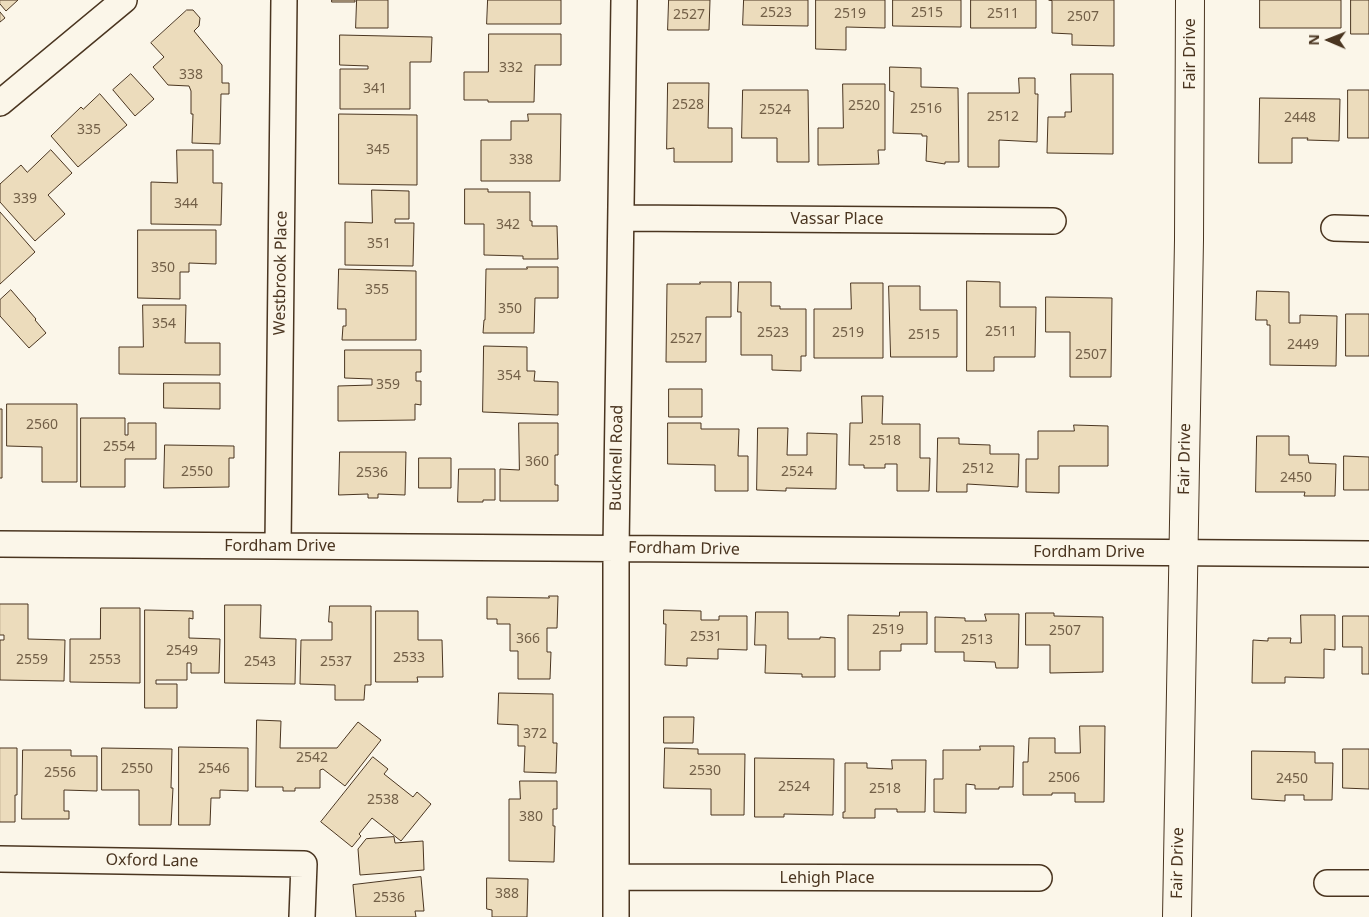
<!DOCTYPE html>
<style>
body{margin:0}
#map{position:relative;width:1369px;height:917px;overflow:hidden;background:#fbf6e9;font-family:"Noto Sans",sans-serif}
canvas{display:block}
.north{position:absolute;left:1304px;top:15px;width:50px;height:50px;-webkit-text-stroke:4px #fbf6e9;paint-order:stroke;rotate:271deg;font-size:14px;font-weight:700;line-height:20px;text-align:center;color:#4a3520}
.north::after{content:'';display:block;margin:auto;width:18px;height:22px;background:#4a3520;clip-path:polygon(50% 0,100% 100%,50% 72%,0 100%)}
</style>
<div id="map">
<canvas width="1369" height="917"></canvas>
<div class="north">N</div>
</div>
<script>
const c = document.querySelector('canvas').getContext('2d');
c.lineJoin = 'round';
function fillPath(path, color) { c.fillStyle = color; c.fill(path, 'evenodd'); }
function trace(path, color, width, dash) { c.strokeStyle = color; c.lineWidth = width; c.lineCap = dash ? 'butt' : 'round'; c.setLineDash(dash || []); c.stroke(path); }
function drawText(font, color, halo, rows, align = 'center') {
  c.font = font + ' "Noto Sans",sans-serif'; c.lineWidth = 4; c.setLineDash([]); c.textBaseline = 'middle'; c.strokeStyle = halo; c.fillStyle = color; for (const [text, x, y, turn = 0] of rows) {
    c.save(); c.translate(x, y); c.rotate((+turn || 0) * Math.PI / 180); c.textAlign = isNaN(turn) ? turn : align; if (halo) c.strokeText(text, 0, 0); c.fillText(text, 0, 0); c.restore();
  }
}
const building = new Path2D(`
 M0,0H18L6,11L0,4Z
 M332,0H355V2H332Z
 M357,0H388V28H356Z
 M488,0H561V24H487Z
 M669,0H710L709,30H668Z
 M744,0H808V26L743,25Z
 M816,0H885V28L846,27V50L816,49Z
 M893,0H961V27L893,26Z
 M971,0H1036V28H971Z
 M1049,0H1114V46L1072,45V34L1052,33V1Z
 M1260,0H1341V28H1260Z
 M1351,0H1369V34H1351Z
 M187,10H193L200,18L199,26L194,31L222,65V83H229V94H221L220,144L192,143L193,114H191V91L189,86L168,85L153,67L164,57L151,43Z
 M0,12L5,18L0,22Z
 M489,34H561V65H535L534,102H488V100H464V72H488Z
 M340,35L432,37L431,62H410V109H340V69H368V66L340,65Z
 M890,67L921,68V87L958,88L959,162H945V164L926,161L927,136H922V134L893,133L894,92L890,91Z
 M131,74L154,99L135,116L113,90Z
 M1071,74H1113V154L1047,153L1048,117H1065V112H1071Z
 M1019,78H1035V94H1038L1037,142L999,140V167H968V93H1019Z
 M668,83H709L708,128H732V162H674V148L667,149Z
 M843,84H885V150H878L879,164L818,165V128H843Z
 M743,90H808L809,162H777V138H742Z
 M1348,90H1369V138H1348Z
 M100,94L127,125L78,167L51,136L81,107L83,109Z
 M1260,98L1340,99L1339,141L1307,140L1308,138H1292V163H1259Z
 M339,114L417,115V185L339,184Z
 M528,114H561L560,181H481V140H511V121H528Z
 M51,150L72,173L48,195L65,214L35,241L0,202V184L21,165L27,172Z
 M177,150H213V183H222L221,225L151,224V182L177,183Z
 M465,189H488V192H530V221H532V226H557L558,259H523V256L484,255V224H465Z
 M372,190L409,191V219H395V223H414L413,266L345,265V222L372,223Z
 M0,212L35,252L0,284Z
 M138,230H216V264L189,263V272H180V299L138,298Z
 M527,267H558V298H535L534,333H483L484,320H485L486,269H527Z
 M339,269L416,271V340H342L343,326H346V309H338Z
 M967,281L1000,282V307H1036L1035,357H994V371H967Z
 M700,282H731V317H706V362H666L667,284H700Z
 M739,282H771V306H780V309H806V356H801V371L772,370V355H741V312H738Z
 M851,283H883V358H814V309H851Z
 M889,286H920V310H957V357H891Z
 M11,290L36,319L35,320L46,333L29,348L0,316V300Z
 M1257,291L1289,292V323H1300V315L1337,316L1336,366L1270,365V325H1267V320H1256Z
 M1046,297L1112,298L1111,377H1070V332H1046Z
 M143,305H186L185,343H220V375L119,374V347H143Z
 M1346,314H1369V356H1346Z
 M484,346L527,347V371H535L534,381L558,382V415L483,412Z
 M345,350H421V372H416V381H421V405L415,404V420L338,421V386L372,385V379L345,378Z
 M164,383H220V409L164,408Z
 M669,389H702V417H669Z
 M862,396H883L882,424H920V458H930L929,491H897V464H885V468H864V465H849L850,423H862Z
 M7,404H77V482H42V447L7,446Z
 M0,409H2V478H0Z
 M81,418H125V435H128V423H156V459H125V487H81Z
 M519,423H558V455H555V485H558V501H500V469L519,470Z
 M668,423H701V429H739L738,456H748V491H715V465L668,464Z
 M1074,425L1108,426V466H1059V493L1026,492V459H1038V431H1074Z
 M758,428H788L787,455H807V433L837,434L836,489L786,488V491L757,490Z
 M1257,436H1289V455H1308L1309,463L1336,464L1335,496H1304L1305,492H1256Z
 M938,438H959V444L990,445V454H1019L1018,487L967,484V492H937Z
 M165,445L234,446V458H229V487L164,488Z
 M340,452H406L405,495L378,494V498H368V494L339,495Z
 M1344,456L1369,457V490H1344Z
 M419,458H451V488H419Z
 M459,469H495V500H483V502H458Z
 M549,596H558L557,628H547V652H551L550,679H518V651H510V624H497V619H487V597L549,598Z
 M0,604H28V639L65,640L64,681L0,680V640H4V635H0Z
 M225,605H261L260,638L296,639L295,684L225,683Z
 M330,606H371V685H365L364,700H335V685L300,684L301,640H332V622H329Z
 M101,608H140V683L70,682V639H100Z
 M145,610L193,611V619L189,618V638L220,639L219,673H191V663H187V680H156V684H177V708H145Z
 M664,610L701,611V620H719V616H747V650L718,649V659L687,658V666L665,665L666,624H664Z
 M376,611H418V640H442L443,677H417L418,682H376Z
 M756,612H788V639H820V637L835,638V677H802V674L765,673L766,645H755Z
 M900,612H927V644H901V651H880V670H848V615L899,616Z
 M1026,613H1054V616L1103,617V672L1050,673V645H1026Z
 M985,614H1019L1018,668H996L995,662L964,661V652H935V617L965,618V621H986Z
 M1301,615H1335V650L1324,649V678L1285,677V683H1252L1253,640L1268,641V638H1291L1290,643H1301Z
 M1343,616H1369V674H1362V647H1343Z
 M499,693L553,694V743H557L556,773L524,772L525,746H518V725L498,724Z
 M664,717H694L693,743H664Z
 M257,720L281,721L280,748H337L358,722L381,740L345,786L323,769L320,770V788H295V791H283V787H256Z
 M1080,726H1105L1104,802H1075V793H1052V795H1023V762H1028L1029,738H1055V753H1080Z
 M980,746H1014L1013,787H999V789H975V785L966,784V813L934,812V779H943V750H980Z
 M179,747L248,748V791L220,790V798H211L210,825H179Z
 M0,748H17V795H15V822H0Z
 M102,748L172,749L171,788H173L171,825H139V790H102Z
 M665,748L698,749V754H745L744,815H711V789L664,788Z
 M1343,749H1369V789L1343,788Z
 M23,750H71V756H97V791L64,790V811H69V819H22Z
 M1252,751L1315,752V763H1333L1332,800H1304V795H1285V801L1252,799Z
 M373,757L388,769L384,774L413,797L417,792L431,804L401,841L372,818L359,834L361,836L352,847L321,822Z
 M755,758L834,759L833,815L784,814V817H755Z
 M892,760H926L925,812H897V809H875V818H843V812H845V763H867V768L892,769Z
 M520,781H557V809H553V826H555L554,862L509,861V799H520Z
 M394,837L395,843L423,841L424,870L360,875L358,849L366,839Z
 M421,877L424,911H415L416,917H356L353,885Z
 M487,878L528,879L527,917H492V910L487,909Z`);
const minor = new Path2D(`
 M0,103L124,0
 M622,218L1053,221
 M1334,228L1369,229
 M0,544L1369,554
 M278,545L284,0
 M0,859L304,864L302,917
 M616,877L1039,878
 M1327,883H1369
 M616,917V548L624,0`);
const secondary = new Path2D(`
 M1177,917L1189,240L1190,0`);
const numberNames = [
 ["2523",776,13],
 ["2515",927,13],
 ["2519",850,14],
 ["2511",1003,14],
 ["2527",689,15],
 ["2507",1083,17],
 ["332",511,68],
 ["338",191,75],
 ["341",375,89],
 ["2528",688,105],
 ["2520",864,106],
 ["2516",926,109],
 ["2524",775,110],
 ["2512",1003,117],
 ["2448",1300,118],
 ["335",89,130],
 ["345",378,150],
 ["338",521,160],
 ["339",25,199],
 ["344",186,204],
 ["342",508,225],
 ["351",379,244],
 ["350",163,268],
 ["355",377,290],
 ["350",510,309],
 ["354",164,324],
 ["2511",1001,332],
 ["2523",773,333],
 ["2519",848,333],
 ["2515",924,335],
 ["2527",686,339],
 ["2449",1303,345],
 ["2507",1091,355],
 ["354",509,376],
 ["359",388,385],
 ["2560",42,425],
 ["2518",885,441],
 ["2554",119,447],
 ["360",537,462],
 ["2512",978,469],
 ["2550",197,472],
 ["2524",797,472],
 ["2536",372,473],
 ["2450",1296,478],
 ["2519",888,630],
 ["2507",1065,631],
 ["2531",706,637],
 ["366",528,639],
 ["2513",977,640],
 ["2549",182,651],
 ["2533",409,658],
 ["2559",32,660],
 ["2553",105,660],
 ["2543",260,662],
 ["2537",336,662],
 ["372",535,734],
 ["2542",312,758],
 ["2550",137,769],
 ["2546",214,769],
 ["2530",705,771],
 ["2556",60,773],
 ["2506",1064,778],
 ["2450",1292,779],
 ["2524",794,787],
 ["2518",885,789],
 ["2538",383,800],
 ["380",531,817],
 ["388",507,894],
 ["2536",389,898]
];
const streetNames = [
 ["Fair Drive",1190,54,-90],
 ["Vassar Place",837,219],
 ["Westbrook Place",281,273,-89],
 ["Bucknell Road",617,458,-89],
 ["Fair Drive",1185,459,-89],
 ["Fordham Drive",280,546],
 ["Fordham Drive",684,549,1],
 ["Fordham Drive",1089,552],
 ["Oxford Lane",152,861,1],
 ["Fair Drive",1178,863,-89],
 ["Lehigh Place",827,878]
];
fillPath(building, '#ecdcbc');
trace(building, '#4a3520', 1);
trace(minor, '#4a3520', 28);
trace(secondary, '#4a3520', 30);
trace(minor, '#fbf6e9', 25);
trace(secondary, '#fbf6e9', 28);
drawText('14px', '#725f47', null, numberNames);
drawText('16px', '#4a3520', '#fbf6e9', streetNames);
</script>
